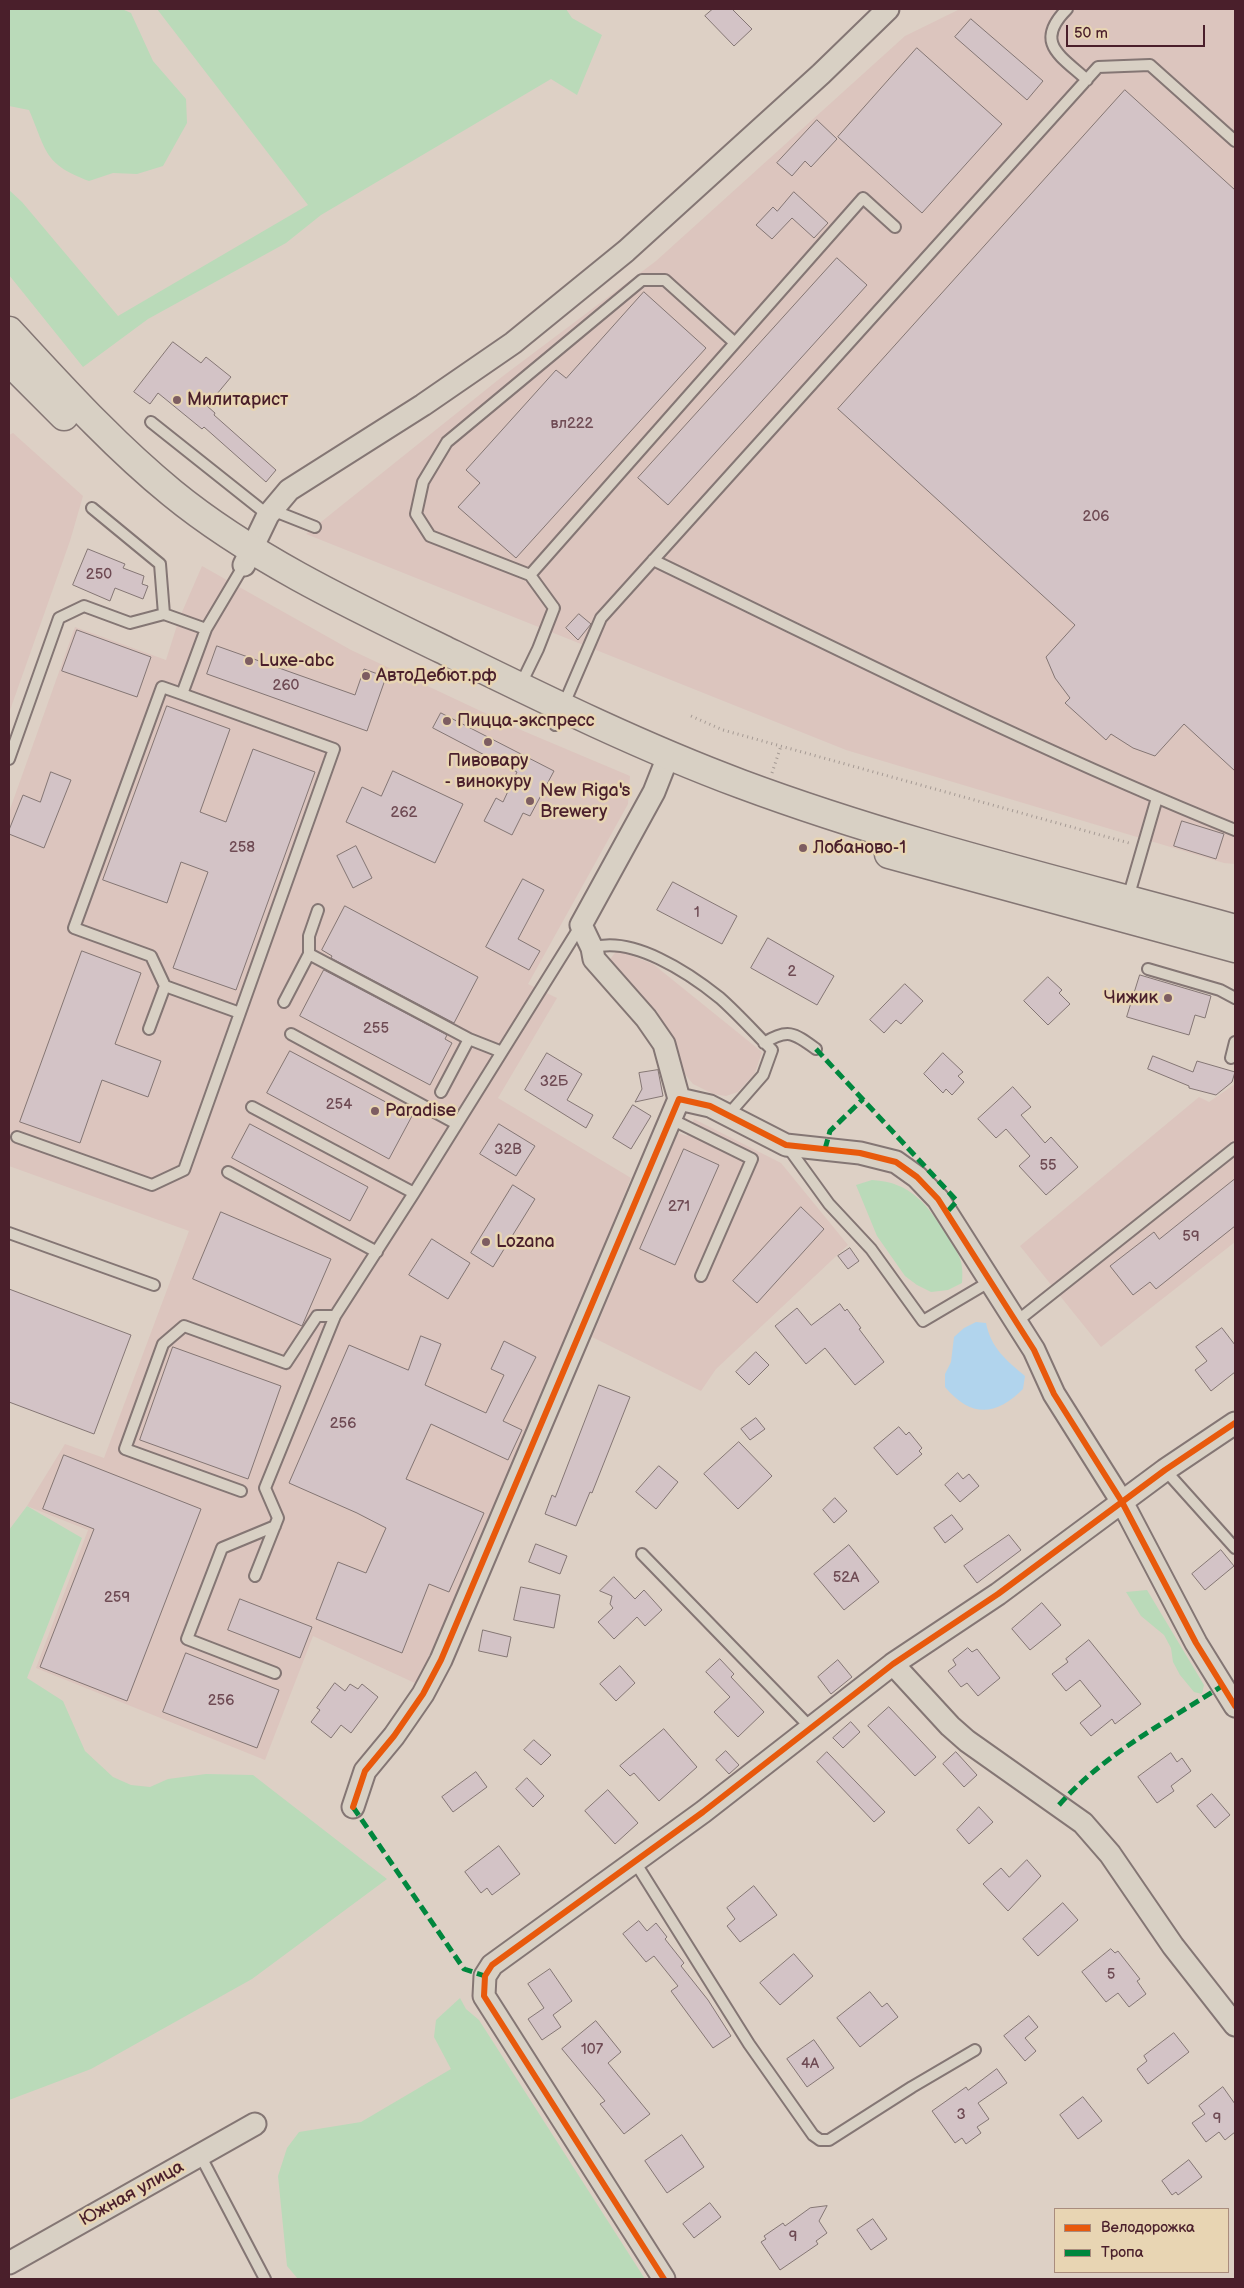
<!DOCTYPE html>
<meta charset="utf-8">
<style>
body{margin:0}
#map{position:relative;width:1244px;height:2288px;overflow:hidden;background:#ddd0c5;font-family:"Balsamiq Sans",sans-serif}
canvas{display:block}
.frame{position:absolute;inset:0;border:10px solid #4a1f2b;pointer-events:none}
.legend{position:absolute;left:1054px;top:2208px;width:175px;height:65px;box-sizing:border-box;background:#e8d5b3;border:1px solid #a98c7d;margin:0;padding:6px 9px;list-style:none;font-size:15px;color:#4a1f2b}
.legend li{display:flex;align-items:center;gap:10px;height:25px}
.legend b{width:25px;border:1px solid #a98c7d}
.scale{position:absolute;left:1066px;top:25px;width:139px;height:22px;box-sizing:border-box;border:2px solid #4a1f2b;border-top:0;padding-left:6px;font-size:15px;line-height:18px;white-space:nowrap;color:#4a1f2b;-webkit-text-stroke:4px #e8d5b3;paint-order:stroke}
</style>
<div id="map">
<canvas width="1244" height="2288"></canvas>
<div class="frame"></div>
<ul class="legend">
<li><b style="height:6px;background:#e8590c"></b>Велодорожка</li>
<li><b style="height:6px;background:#00873e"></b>Тропа</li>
</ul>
<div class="scale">50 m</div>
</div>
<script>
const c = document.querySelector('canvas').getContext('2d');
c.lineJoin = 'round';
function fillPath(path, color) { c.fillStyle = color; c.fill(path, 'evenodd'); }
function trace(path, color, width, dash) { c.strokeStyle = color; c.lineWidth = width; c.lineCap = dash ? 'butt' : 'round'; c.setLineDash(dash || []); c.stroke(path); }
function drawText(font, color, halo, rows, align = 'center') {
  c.font = font + ' "Balsamiq Sans",sans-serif'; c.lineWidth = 5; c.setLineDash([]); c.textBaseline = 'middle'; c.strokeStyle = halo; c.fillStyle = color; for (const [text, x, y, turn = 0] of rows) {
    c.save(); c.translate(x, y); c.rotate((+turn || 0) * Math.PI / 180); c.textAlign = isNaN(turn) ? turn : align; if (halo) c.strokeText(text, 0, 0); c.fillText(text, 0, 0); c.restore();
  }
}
const built = new Path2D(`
 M960,9H1235V864L1224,863L846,750L306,534L503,376L656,261L905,36Z
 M13,433L83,496L70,541L9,713V435Z
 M202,566L351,650L521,730L630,776L628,804L528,984L557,998L498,1098L631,1178L573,1323L417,1684L313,1636L265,1760L36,1668L88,1530L27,1506L65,1444L104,1458L189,1231L9,1166V812L75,627L166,660L179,619Z
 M617,950L653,964L762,1052L755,1073L738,1092L726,1096L713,1094L693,1084L683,1072L675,1047L657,1011L606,965Z
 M1235,1084V1242L1101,1347L1020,1246L1199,1097L1209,1102Z
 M694,1119L781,1163L848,1245L716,1369L701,1391L592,1337L678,1133L687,1136Z`);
const green = new Path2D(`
 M9,9H122L131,13L153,61L186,99L187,123L163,166L137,174L113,173L89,181C44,164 47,152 29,110L9,106Z
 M157,9H566L572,18L602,35L577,95L551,79L321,215L286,243L148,319L83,367L9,275V190L22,202L118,316L308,205Z
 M872,1180C912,1182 928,1206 948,1237C959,1255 964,1260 962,1283L948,1290L931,1292L917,1285L905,1276L877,1236L856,1185Z
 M27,1506L82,1538L27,1678L63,1701L85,1751L113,1777L131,1785L150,1787L168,1779L206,1774L253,1775L387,1879L252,1979L91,2069L9,2100V1530Z
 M1147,1590L1204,1685L1202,1694L1194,1692L1180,1675L1173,1662L1171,1648L1164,1635L1141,1616L1126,1592Z
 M460,1998L466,2009L479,2020L645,2279H298L287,2266L278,2176L287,2148L299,2132L361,2122L451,2069L434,2037L436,2020Z`);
const water = new Path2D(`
 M976,1322L986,1323C991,1348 1006,1360 1025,1376L1023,1389C996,1416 971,1418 945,1387V1374L951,1362L954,1337L964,1328Z`);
const building = new Path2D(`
 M713,9H732L752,29L734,46L705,16Z
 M971,19L1043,81L1027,100L955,37Z
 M917,48L1002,124L922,213L838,137Z
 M1125,90L1235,190V771L1184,724L1155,756L1133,748L1111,734L1106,740L1065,703L1070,698L1055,678L1046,657L1075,625L838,409Z
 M817,120L837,139L811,167L805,161L792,176L777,163Z
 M794,192L828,223L814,238L792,218L772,239L756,225L773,207L777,211Z
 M837,258L867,285L668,505L638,478Z
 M644,292L706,348L516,558L458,507L480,483L466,470L556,370L566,378Z
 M173,342L201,363L206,357L231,377L207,406L215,413L214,415L276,470L266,482L204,427L202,429L158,393L150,404L134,392Z
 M88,549L125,564L123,568L144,576L142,584L148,586L143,599L115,588L110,601L73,585Z
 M579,614L591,624L578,640L566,628Z
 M77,630L151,657L137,697L62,671Z
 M217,646L355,695L364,669L386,677L367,731L207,674Z
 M167,706L230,729L200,812L226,822L253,749L315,772L236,990L173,968L208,872L181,862L167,903L103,880Z
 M441,713L554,771L530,816L523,813L512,835L484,821L496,798L503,802L517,772L433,728Z
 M393,771L463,804L435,863L346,822L362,787L381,796Z
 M51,772L71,780L44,848L9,834V830L23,795L40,802Z
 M1182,821L1224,834L1216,859L1174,846Z
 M356,846L372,878L353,888L337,856Z
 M523,879L544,890L518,939L540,951L529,970L486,947Z
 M673,882L737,916L722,944L657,910Z
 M345,906L478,977L454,1023L331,958L332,956L322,950Z
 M768,938L834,976L817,1005L751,968Z
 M82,951L141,973L115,1044L161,1061L148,1097L102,1080L80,1143L20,1122Z
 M324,970L447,1035L445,1039L452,1043L430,1085L300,1016Z
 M1140,975L1211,996L1205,1018L1195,1015L1189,1035L1127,1017Z
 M1048,977L1062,990L1059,993L1070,1004L1048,1025L1024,1001Z
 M905,984L923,1001L901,1024L896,1020L884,1033L870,1020Z
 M290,1051L412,1116L389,1159L267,1093Z
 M547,1053L582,1074L567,1100L593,1115L586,1128L525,1090Z
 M943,1053L963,1072L958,1076L964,1082L952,1095L946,1089L943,1093L924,1074Z
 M1153,1056L1193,1072L1197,1061L1235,1072L1232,1082L1216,1095L1189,1088V1086L1148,1069Z
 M658,1070L663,1096L635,1102L642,1089L639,1073Z
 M1013,1087L1031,1107L1021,1115L1045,1143L1051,1137L1078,1167L1046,1195L1019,1166L1030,1156L1006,1129L996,1138L978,1119Z
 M633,1105L651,1116L631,1149L613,1138Z
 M250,1124L368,1187L350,1221L232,1158Z
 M499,1124L535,1146L516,1176L480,1154Z
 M684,1149L719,1165L675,1265L640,1249Z
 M1235,1179V1226L1156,1289L1150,1282L1133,1295L1110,1266L1154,1232L1159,1239Z
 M513,1185L535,1199L493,1267L471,1253Z
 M801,1207L824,1229L757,1303L733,1281Z
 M221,1212L331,1259L302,1326L193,1279Z
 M432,1239L470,1263L448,1299L409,1275Z
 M850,1248L859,1261L848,1269L838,1256Z
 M9,1289L131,1335L94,1434L9,1402Z
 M840,1304L845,1311L847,1309L861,1328L859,1329L884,1362L855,1385L825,1348L806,1364L775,1326L797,1308L811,1325Z
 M1222,1328L1235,1345V1372L1211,1391L1195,1370L1207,1361L1196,1347Z
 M421,1336L441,1344L425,1385L486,1413L504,1375L491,1369L504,1341L536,1357L503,1421L522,1430L508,1460L431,1424L406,1479L484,1513L449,1592L429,1584L402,1653L316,1619L338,1562L366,1573L386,1528L357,1513L289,1483L349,1345L408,1370Z
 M173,1347L281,1386L248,1479L140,1440Z
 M756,1352L769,1365L749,1385L736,1372Z
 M599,1385L630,1397L592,1493L590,1492L576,1526L545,1514L552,1495L555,1497Z
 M756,1418L765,1429L750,1440L741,1429Z
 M899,1427L906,1435L909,1432L922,1448L919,1451L922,1454L897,1475L874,1448Z
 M739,1442L772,1476L738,1509L704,1474Z
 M64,1455L201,1509L127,1701L40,1667L94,1529L43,1509Z
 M659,1466L678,1482L656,1509L636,1492Z
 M958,1473L963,1479L969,1474L979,1486L960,1502L945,1485Z
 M835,1498L847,1511L834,1523L823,1510Z
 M952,1515L963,1529L945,1543L934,1528Z
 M1009,1535L1021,1550L977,1583L964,1566Z
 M536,1544L567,1556L560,1574L529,1562Z
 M849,1545L879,1582L844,1610L814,1574Z
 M1221,1550L1234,1566L1205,1590L1192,1574Z
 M614,1577L635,1599L644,1590L662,1610L645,1626L637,1617L614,1639L598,1622L613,1608L610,1604L612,1596L600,1591Z
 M521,1587L560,1595L554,1628L514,1620Z
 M240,1599L312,1627L300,1658L228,1630Z
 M1042,1603L1061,1625L1030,1650L1012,1629Z
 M483,1630L511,1637L507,1657L479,1651Z
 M1089,1640L1141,1704L1115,1724L1112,1719L1091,1736L1080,1723L1101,1706L1080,1680L1066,1691L1052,1674L1068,1662L1066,1659Z
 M968,1648L972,1652L977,1649L1000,1678L978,1696L967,1683L961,1687L948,1671L956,1665L953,1660Z
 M186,1653L279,1690L257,1748L163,1712Z
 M720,1659L734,1674L731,1677L764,1712L738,1737L714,1712L730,1697L706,1672Z
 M838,1660L852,1677L831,1694L818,1677Z
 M620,1666L635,1683L616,1701L600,1684Z
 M335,1683L345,1691L350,1684L358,1689L362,1684L378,1697L351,1733L341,1725L331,1738L311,1722L320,1710L317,1708Z
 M889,1707L936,1757L915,1776L868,1726Z
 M851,1722L860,1732L843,1748L833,1738Z
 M664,1729L697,1767L659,1801L634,1773L630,1776L620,1766Z
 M534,1740L551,1755L541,1765L524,1750Z
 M726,1751L739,1765L729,1774L716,1760Z
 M827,1752L885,1812L874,1822L817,1762Z
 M956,1752L977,1775L964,1787L943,1764Z
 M1171,1753L1177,1762L1182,1758L1191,1771L1171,1786L1174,1791L1157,1803L1138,1777Z
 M476,1772L487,1787L453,1812L442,1797Z
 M527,1778L544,1796L533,1807L516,1789Z
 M608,1790L638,1823L615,1844L585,1811Z
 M1212,1794L1230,1815L1215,1828L1197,1806Z
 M979,1807L993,1822L969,1844L957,1830Z
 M499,1846L520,1874L492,1895L487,1888L481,1893L465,1872Z
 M1027,1860L1041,1876L1008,1911L983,1884L1001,1868L1009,1877Z
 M754,1886L777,1915L740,1942L727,1926L735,1919L727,1908Z
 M1063,1903L1078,1920L1038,1956L1023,1939Z
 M639,1921L647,1931L656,1923L667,1937L665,1939L684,1963L681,1966L708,2000L731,2036L713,2048L671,1991L678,1986L654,1956L646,1962L623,1934Z
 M1111,1949L1115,1953L1118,1951L1140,1979L1137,1981L1146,1994L1129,2007L1118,1993L1106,2002L1082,1972Z
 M794,1954L813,1976L780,2005L760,1983Z
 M550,1969L572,2001L553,2015L561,2027L542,2040L528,2019L544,2008L528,1984Z
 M870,1992L882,2007L887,2003L898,2017L860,2047L837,2018Z
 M1029,2016L1038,2027L1025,2038L1036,2051L1025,2061L1004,2036Z
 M596,2021L621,2052L608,2063L650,2114L624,2134L600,2104L605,2101L562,2049Z
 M1174,2033L1189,2052L1148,2084L1137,2069L1147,2061L1144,2056Z
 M814,2040L834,2068L807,2087L787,2059Z
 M997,2069L1007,2083L978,2103L989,2119L977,2127L981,2133L966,2144L962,2138L955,2143L932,2111L966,2087L968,2090Z
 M1223,2087L1235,2104V2132L1225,2140L1219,2132L1206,2142L1192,2123L1205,2114L1199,2106Z
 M1083,2097L1102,2121L1078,2139L1060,2115Z
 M682,2135L704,2167L667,2193L645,2161Z
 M1189,2160L1202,2177L1178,2195L1176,2192L1172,2195L1162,2181Z
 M710,2203L721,2217L694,2238L683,2224Z
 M827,2206L819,2221L827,2233L816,2241L818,2244L780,2270L761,2242L766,2239L764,2236L783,2223L785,2226L810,2208Z
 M873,2219L887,2239L871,2250L857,2230Z`);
const path = new Path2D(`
 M691,716L723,730L1129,843
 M772,773L781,746`);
const lane = new Path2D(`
 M1067,9C1033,43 1061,56 1087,80
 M151,422L268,515
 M92,508L160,564L164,614
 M272,510L315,527
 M653,560C846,653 1037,750 1235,830
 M530,575L430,536L416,514L423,482L447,442L642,280H665L735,343
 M520,686L538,649L554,608L530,575L863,198L895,227
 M182,694L162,687L74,928L151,956L165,986L240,1013
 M555,725L601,618L1098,67L1150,65L1235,141
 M9,759L59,618L84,606L130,623L164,614L206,629
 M1128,898L1157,798
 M592,948C632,935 689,973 720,998C738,1014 755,1033 772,1050L763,1075L728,1115
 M309,954V936L318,910
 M1148,969L1220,990L1235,998
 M284,1002L309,954L469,1039
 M149,1029L165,986
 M291,1034L457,1124
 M764,1043C788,1028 794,1033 816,1049
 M1231,1058L1235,1042
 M441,1092L469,1039L502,1052
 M252,1107L414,1193
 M671,1119L752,1159L701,1276
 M17,1137L152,1185L184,1170L334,749L182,694L206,629L244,565
 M787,1146L829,1204L871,1249L923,1321L989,1282
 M228,1172L377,1252
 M9,1233L154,1285
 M1016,1322L1235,1148
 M1165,1470L1235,1548
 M241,1491L125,1449L163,1344L184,1326L286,1363L317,1316H335L414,1193L581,925
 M642,1554L810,1727
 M255,1576L278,1518L265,1488L335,1316
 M275,1673L187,1639L222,1548L275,1526
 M635,1862L749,2044L813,2135L820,2140H829L912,2087L975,2050
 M200,2155L265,2279`);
const street = new Path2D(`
 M244,565L268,515L289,490L423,405L513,343L626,251L821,74L888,9
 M669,754L654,792L581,925L592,948L594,959L646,1018L664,1044L679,1099
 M893,1664L950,1726L967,1741L1083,1823L1110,1854L1173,1946L1235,2025
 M353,1807L365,1771L394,1736L423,1694L441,1660L679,1099L710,1106L786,1145L860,1153L896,1162L917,1177L938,1199L1034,1350L1054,1394L1122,1502L1196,1643L1235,1706
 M9,2263L255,2124
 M664,2279L484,1996L485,1976L492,1965L703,1812L893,1664L998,1594L1165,1470L1235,1423`);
const secondary = new Path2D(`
 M9,331C61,387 112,444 172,493C250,557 351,605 442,649C540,697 639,746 741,784C902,844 1070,883 1235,929
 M9,361L64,416
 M889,854L1235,948`);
const quiet = new Path2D(`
 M816,1049L957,1201L946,1213
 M825,1149L830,1131L863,1099
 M1059,1805C1104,1754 1166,1722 1222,1686
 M353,1807L464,1969L485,1976`);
const cycleway = new Path2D(`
 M353,1807L365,1771L394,1736L423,1694L441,1660L679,1099L710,1106L786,1145L860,1153L896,1162L917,1177L938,1199L1034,1350L1054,1394L1122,1502L1196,1643L1235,1706
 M664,2279L484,1996L485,1976L492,1965L703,1812L893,1664L998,1594L1165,1470L1235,1423`);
const markers = [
 [177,400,5,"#7d5d61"],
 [249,661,5,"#7d5d61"],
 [366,676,5,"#7d5d61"],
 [447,721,5,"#7d5d61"],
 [488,742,5,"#7d5d61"],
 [530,801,5,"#7d5d61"],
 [803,848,5,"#7d5d61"],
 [1168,998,5,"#7d5d61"],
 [375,1111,5,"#7d5d61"],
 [486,1242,5,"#7d5d61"]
];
const numberNames = [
 ["вл222",572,424],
 ["206",1096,517],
 ["250",99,575],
 ["260",286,686],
 ["262",404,813],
 ["258",242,848],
 ["1",697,913],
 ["2",792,972],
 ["255",376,1029],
 ["32Б",554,1082],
 ["254",339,1105],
 ["32В",508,1150],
 ["55",1048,1166],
 ["271",679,1207],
 ["59",1191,1237],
 ["256",343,1424],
 ["52А",846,1578],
 ["259",117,1598],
 ["256",221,1701],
 ["5",1111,1975],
 ["107",592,2050],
 ["4А",810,2064],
 ["3",961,2115],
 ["9",1217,2119],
 ["9",793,2237]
];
const poiNames = [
 ["Милитарист",187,400],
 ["Luxe-abc",259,661],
 ["АвтоДебют.рф",376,676],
 ["Пицца-экспресс",457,721],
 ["Пивовару",488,761,"center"],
 ["- винокуру",488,782,"center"],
 ["New Riga's",540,791],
 ["Brewery",540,812],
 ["Лобаново-1",813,848],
 ["Чижик",1158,998,"right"],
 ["Paradise",385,1111],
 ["Lozana",496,1242]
];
const streetNames = [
 ["Южная улица",132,2194,-29]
];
fillPath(built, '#dcc5be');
fillPath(green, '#badab9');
fillPath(water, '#b1d4ed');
fillPath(building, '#d3c3c6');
trace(building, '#847674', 1);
trace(lane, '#847674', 14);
trace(street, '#847674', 25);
trace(secondary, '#847674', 31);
trace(path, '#a59a94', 3, [1, 4]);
trace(lane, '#d8d0c4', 10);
trace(street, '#d8d0c4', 21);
trace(secondary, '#d8d0c4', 28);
trace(quiet, '#00873e', 5, [10, 5]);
trace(cycleway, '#e8590c', 6);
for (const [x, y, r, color] of markers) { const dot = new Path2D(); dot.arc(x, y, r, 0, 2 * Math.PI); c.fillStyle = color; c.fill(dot); trace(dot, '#e8d5b3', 2); }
drawText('15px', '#6e4a53', null, numberNames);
drawText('18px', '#4a1f2b', '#e8d5b3', poiNames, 'left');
drawText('18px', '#4a1f2b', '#e8d5b3', streetNames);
</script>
